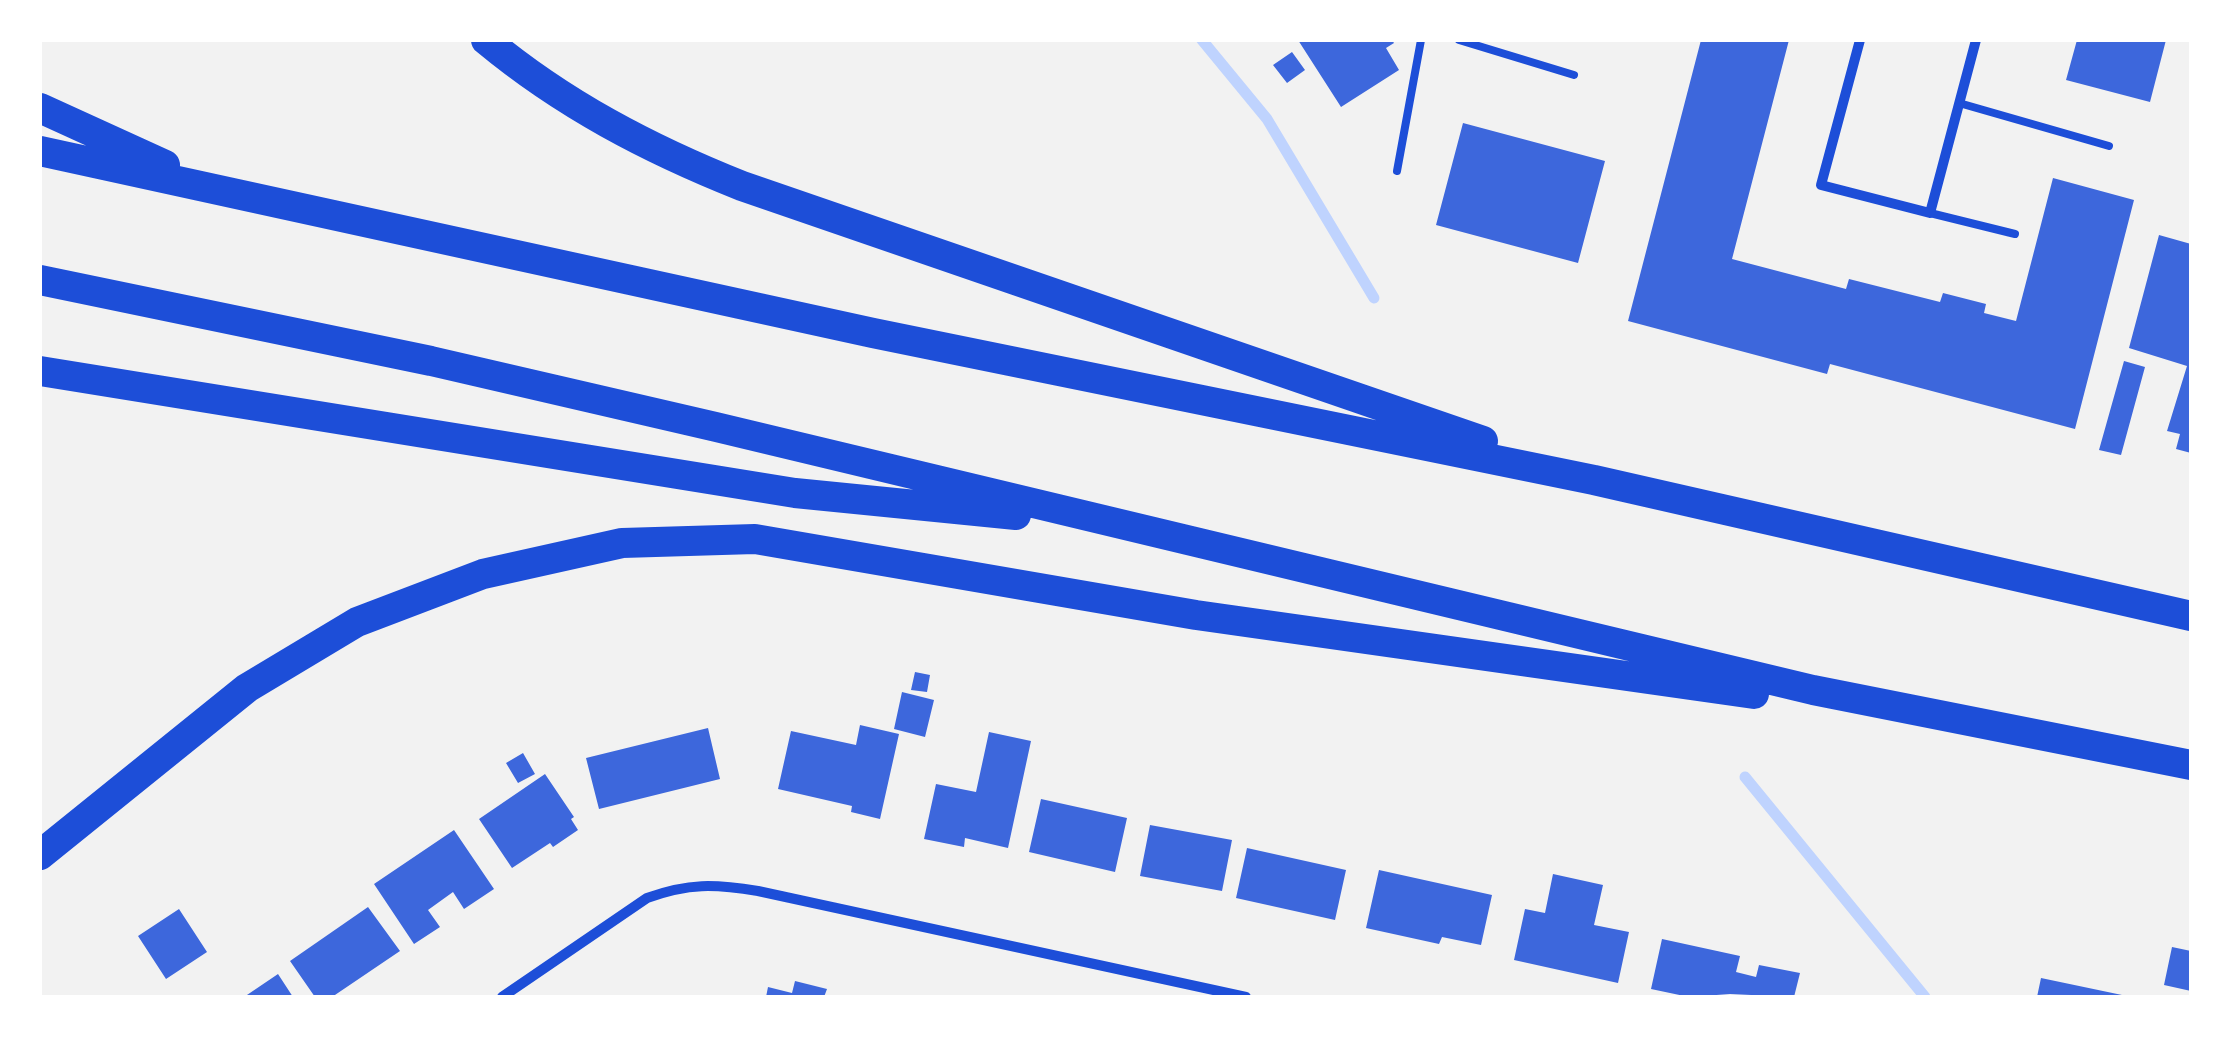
<!DOCTYPE html>
<style>
body{margin:0}
#map{position:relative;width:2231px;height:1037px;overflow:hidden;background:#f2f2f2;font-family:"Open Sans",sans-serif}
canvas{display:block}
.frame{position:absolute;inset:0;border:42px solid #fff;pointer-events:none}
</style>
<div id="map">
<canvas width="2231" height="1037"></canvas>
<div class="frame"></div>
</div>
<script>
const c = document.querySelector('canvas').getContext('2d');
c.lineJoin = 'round';
function trace(path, color, width, dash) { c.strokeStyle = color; c.lineWidth = width; c.lineCap = dash ? 'butt' : 'round'; c.setLineDash(dash || []); c.stroke(path); }
function fillPath(path, color) { c.fillStyle = color; c.fill(path, 'evenodd'); }
const stream = new Path2D(`
 M1202,40L1267,119L1374,298
 M1745,777L1925,997`);
const building = new Path2D(`
 M1298,40H1392L1394,43L1386,48L1399,70L1341,107Z
 M1701,40H1789L1732,259L1846,289L1849,279L1940,302L1943,293L1986,304L1984,313L2016,321L2053,178L2134,200L2075,429L1830,364L1827,374L1628,321Z
 M2077,40H2166L2150,102L2066,80Z
 M1292,52L1305,70L1287,83L1273,65Z
 M1463,123L1605,161L1578,263L1436,225Z
 M2159,235L2191,244V453L2176,449L2180,434L2167,431L2187,366L2129,348Z
 M2124,361L2145,367L2121,455L2099,450Z
 M915,672L930,675L927,692L911,690Z
 M902,692L934,700L925,737L894,729Z
 M860,725L899,734L880,819L851,812L852,806L778,789L791,731L856,745Z
 M708,728L720,779L599,809L586,758Z
 M989,732L1031,741L1008,848L965,838L964,847L924,839L936,784L976,792Z
 M523,753L535,774L518,783L506,763Z
 M545,774L574,817L571,819L578,830L553,847L550,843L512,868L479,819Z
 M1041,799L1127,818L1115,872L1029,852Z
 M1150,825L1232,840L1222,891L1140,876Z
 M454,830L494,889L464,909L453,892L428,910L440,927L414,944L374,884Z
 M1247,848L1346,870L1335,920L1236,898Z
 M1379,870L1492,895L1481,945L1442,937L1439,944L1366,928Z
 M1553,874L1603,885L1594,925L1629,932L1618,983L1514,960L1525,909L1545,913Z
 M368,907L400,951L332,997H315L290,961Z
 M179,909L207,952L166,979L138,936Z
 M1662,939L1740,956L1736,972L1756,977L1759,965L1800,973L1794,997L1730,994L1689,997L1651,989Z
 M2172,947L2191,951V991L2164,985Z
 M278,974L293,997H244Z
 M2041,978L2122,995V997H2037Z
 M795,981L827,989L824,997H766L768,987L792,993Z`);
const service = new Path2D(`
 M1459,40L1574,75
 M1959,103L2109,146
 M1397,171L1421,40
 M1930,213L2015,234`);
const minor = new Path2D(`
 M1860,40L1821,185L1930,213L1976,40
 M502,997L647,898C689,883 714,884 758,891L1246,997`);
const motorway = new Path2D(`
 M486,40C563,104 649,149 742,186L1483,441
 M40,108L165,165
 M40,151L873,333L1594,480L2191,616
 M40,280L431,361L716,427L1813,690L2191,765
 M40,371L795,493L1016,515
 M40,855L247,688L357,622L483,574L622,543L755,539L1196,615L1754,694`);
trace(stream, '#bfd3fe', 11);
fillPath(building, '#3d67dc');
trace(service, '#1d4ed8', 8);
trace(minor, '#1d4ed8', 10);
trace(motorway, '#1d4ed8', 30);
</script>
